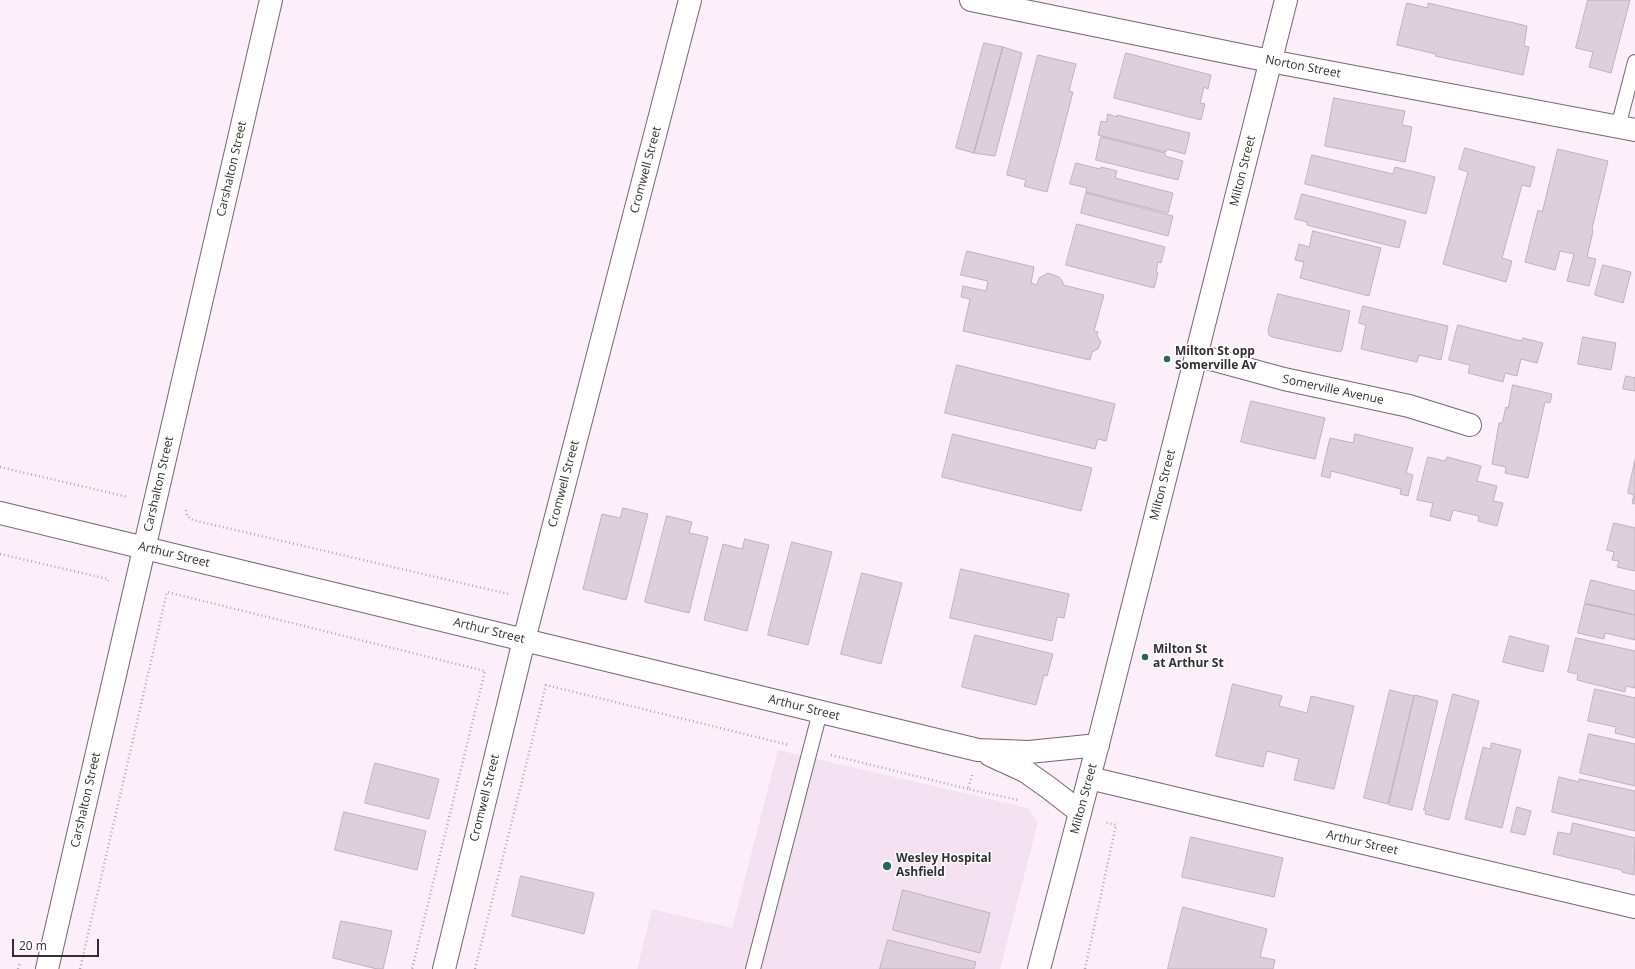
<!DOCTYPE html>
<style>
body{margin:0}
#map{position:relative;width:1635px;height:969px;overflow:hidden;background:#fceff9;font-family:"Open Sans",sans-serif}
canvas{display:block}
.scale{position:absolute;left:12px;top:939px;width:87px;height:18px;box-sizing:border-box;border:2px solid #322e31;border-top:0;padding-left:5px;font-size:12px;line-height:14px;white-space:nowrap;color:#322e31;-webkit-text-stroke:3px #fff;paint-order:stroke}
</style>
<div id="map">
<canvas width="1635" height="969"></canvas>
<div class="scale">20 m</div>
</div>
<script>
const c = document.querySelector('canvas').getContext('2d');
c.lineJoin = 'round';
function fillPath(path, color) { c.fillStyle = color; c.fill(path, 'evenodd'); }
function trace(path, color, width, dash) { c.strokeStyle = color; c.lineWidth = width; c.lineCap = dash ? 'butt' : 'round'; c.setLineDash(dash || []); c.stroke(path); }
function drawText(font, color, halo, rows, align = 'center') {
  c.font = font + ' "Open Sans",sans-serif'; c.lineWidth = 3; c.setLineDash([]); c.textBaseline = 'middle'; c.strokeStyle = halo; c.fillStyle = color; for (const [text, x, y, turn = 0] of rows) {
    c.save(); c.translate(x, y); c.rotate((+turn || 0) * Math.PI / 180); c.textAlign = isNaN(turn) ? turn : align; if (halo) c.strokeText(text, 0, 0); c.fillText(text, 0, 0); c.restore();
  }
}
const built = new Path2D(`
 M778,750L1028,808L1038,822L1000,969H637L652,909L732,928Z`);
const building = new Path2D(`
 M1588,0H1630L1611,73L1589,67L1593,52L1576,48Z
 M1407,3L1428,8V3L1527,26L1524,46L1529,47L1523,75L1435,56L1436,54L1397,45Z
 M984,43L1003,47L974,153L956,148Z
 M1003,47L1022,53L995,156L974,153Z
 M1126,53L1211,75L1208,89L1204,87L1200,103L1205,104L1201,120L1114,98Z
 M1038,55L1076,64L1069,91L1073,92L1047,192L1024,186L1026,180L1007,175Z
 M1334,98L1405,111L1402,125L1412,127L1405,162L1325,146Z
 M1108,114L1117,117V115L1190,133L1185,154L1167,149L1166,152L1098,135L1101,121L1106,122Z
 M1101,137L1165,153V156L1183,161L1178,180L1096,160Z
 M1465,148L1535,167L1530,187L1522,185L1502,258L1512,261L1506,282L1443,264L1468,172L1459,169Z
 M1558,149L1608,161L1592,229L1593,231L1587,257L1596,259L1589,286L1567,281L1574,254L1560,251L1555,270L1525,262L1538,210L1542,212Z
 M1312,155L1393,174L1395,167L1435,177L1426,214L1305,184Z
 M1076,163L1100,169L1101,167L1117,171L1115,178L1173,193L1168,213L1086,192L1087,188L1070,184Z
 M1086,193L1173,216L1168,236L1081,213Z
 M1302,194L1406,221L1399,248L1307,225V222L1295,219Z
 M1077,224L1165,247L1161,263L1158,262L1156,271L1158,273L1154,288L1066,265Z
 M1313,231L1381,248L1369,296L1300,278L1304,262L1295,260L1299,244L1309,247Z
 M967,251L1034,267L1031,283L1037,285L1039,278L1048,273L1059,277L1063,282V285L1104,295L1094,331L1098,332L1097,336L1101,342L1098,349L1092,352L1090,360L963,331L970,299L961,297L963,286L986,291L988,281L961,275Z
 M1603,265L1631,272L1623,303L1595,295Z
 M1278,294L1350,311L1342,350L1340,352L1272,337L1269,335L1268,331Z
 M1363,306L1448,326L1441,360L1419,355L1417,362L1361,349L1366,325L1359,323Z
 M1458,325L1521,341L1523,338L1543,343L1537,363L1521,359L1517,376L1505,373L1503,382L1468,373L1470,365L1449,360Z
 M1583,337L1616,343L1611,370L1578,364Z
 M957,365L1115,404L1106,441L1098,439L1095,449L945,413Z
 M1626,376L1635,378V391L1623,389Z
 M1513,385L1552,394L1550,403L1545,402L1528,478L1505,473L1506,467L1492,464L1499,423H1502L1506,407L1508,408Z
 M1251,401L1325,418L1315,459L1241,442Z
 M953,434L1092,468L1081,511L942,477Z
 M1355,434L1413,448L1406,473L1413,475L1408,496L1400,494L1401,489L1331,471L1330,478L1321,476L1330,438L1353,443Z
 M1428,457L1445,461L1447,457L1481,466L1477,481L1497,486L1493,501L1503,503L1497,526L1478,521L1479,516L1453,510L1450,521L1430,516L1433,503L1417,500Z
 M1635,460V504L1632,503L1634,495L1628,493Z
 M623,508L648,514L626,600L583,589L602,514L620,518Z
 M667,516L692,522L689,533L708,537L689,613L645,602Z
 M1614,523L1635,528V571L1617,567L1619,561L1612,560L1614,552L1607,550Z
 M745,539L769,545L747,631L704,620L723,544L742,549Z
 M792,542L832,552L808,645L768,635Z
 M961,569L1069,594L1064,618L1057,617L1052,641L950,618Z
 M862,573L902,583L881,664L841,654Z
 M1591,580L1635,591V615L1585,603Z
 M1585,604L1635,615V640L1605,633L1604,639L1578,633Z
 M975,635L1053,654L1047,676L1044,675L1036,705L962,687Z
 M1510,636L1549,646L1543,672L1503,662Z
 M1576,638L1635,651V688L1626,686L1625,692L1577,680L1578,674L1568,672Z
 M1233,684L1282,696L1279,706L1307,713L1311,696L1354,706L1334,789L1294,780L1299,759L1267,751L1263,767L1216,756Z
 M1595,689L1635,698V738L1615,733L1616,727L1588,721Z
 M1390,690L1414,696L1388,804L1364,798Z
 M1453,694L1479,701L1449,820L1425,814L1426,810H1424Z
 M1415,695L1438,701L1412,810L1389,805Z
 M1589,734L1635,744V786L1580,773Z
 M1492,743L1521,750L1502,828L1465,819L1483,747L1490,749Z
 M375,763L439,779L429,819L365,803Z
 M1559,777L1579,782V779L1635,791V831L1552,812Z
 M1517,807L1531,811L1525,835L1511,832Z
 M344,812L426,831L417,870L335,850Z
 M1573,823L1635,838L1634,875L1622,872V870L1553,854L1558,832L1570,834Z
 M1191,837L1283,858L1274,897L1182,877Z
 M521,876L594,893L584,934L512,916Z
 M903,890L990,913L980,953L893,930Z
 M1183,907L1267,929L1260,957L1275,960L1273,969H1168Z
 M341,921L392,931L383,969H377L333,958Z
 M888,940L976,962L974,969H880Z`);
const path = new Path2D(`
 M0,467L128,497
 M186,510L187,516L193,520L508,594
 M0,554L108,579V581
 M831,755L968,789
 M972,775L968,789L1018,800
 M18,969L20,962
 M80,969L167,592L485,671L412,969
 M475,969L546,685L789,745
 M1085,969L1116,825L1104,822`);
const lane = new Path2D(`
 M1618,127L1635,62
 M753,969L820,712`);
const street = new Path2D(`
 M971,0L1270,61
 M1196,355L1284,379L1409,406L1470,425
 M0,513L978,750L1029,752L1098,745
 M990,755L1025,771L1049,788L1080,812
 M1089,778L1635,907
 M47,969L271,0
 M444,969L524,640L690,0`);
const secondary = new Path2D(`
 M1270,61L1635,130`);
const primary = new Path2D(`
 M1039,969L1099,740L1286,0`);
const markers = [
 [1167,359,4,"#266959"],
 [1145,657,4,"#266959"],
 [887,866,5,"#266959"]
];
const streetNames = [
 ["Norton Street",1303,67,11],
 ["Carshalton Street",232,169,-77],
 ["Cromwell Street",646,170,-75],
 ["Milton Street",1243,171,-76],
 ["Somerville Avenue",1333,390,12],
 ["Carshalton Street",159,484,-77],
 ["Cromwell Street",564,484,-75],
 ["Milton Street",1163,485,-76],
 ["Arthur Street",174,555,14],
 ["Arthur Street",489,631,14],
 ["Arthur Street",804,708,14],
 ["Cromwell Street",485,798,-76],
 ["Milton Street",1084,799,-75],
 ["Carshalton Street",86,800,-77],
 ["Arthur Street",1362,843,13]
];
const poiNames = [
 ["Milton St opp",1175,352],
 ["Somerville Av",1175,366],
 ["Milton St",1153,650],
 ["at Arthur St",1153,664],
 ["Wesley Hospital",896,859],
 ["Ashfield",896,873]
];
fillPath(built, '#f4e1f1');
fillPath(building, '#ddd0da');
trace(building, '#beb2bc', 1);
trace(lane, '#726770', 16);
trace(street, '#726770', 24);
trace(secondary, '#726770', 24);
trace(primary, '#726770', 24);
trace(path, '#b1a7af', 2.5, [1, 3]);
trace(lane, '#fff', 14);
trace(street, '#fff', 22);
trace(secondary, '#fff', 22);
trace(primary, '#fff', 22);
for (const [x, y, r, color] of markers) { const dot = new Path2D(); dot.arc(x, y, r, 0, 2 * Math.PI); c.fillStyle = color; c.fill(dot); trace(dot, '#fff', 1.5); }
drawText('12px', '#322e31', '#fff', streetNames);
drawText('bold 12px', '#322e31', '#fff', poiNames, 'left');
</script>
